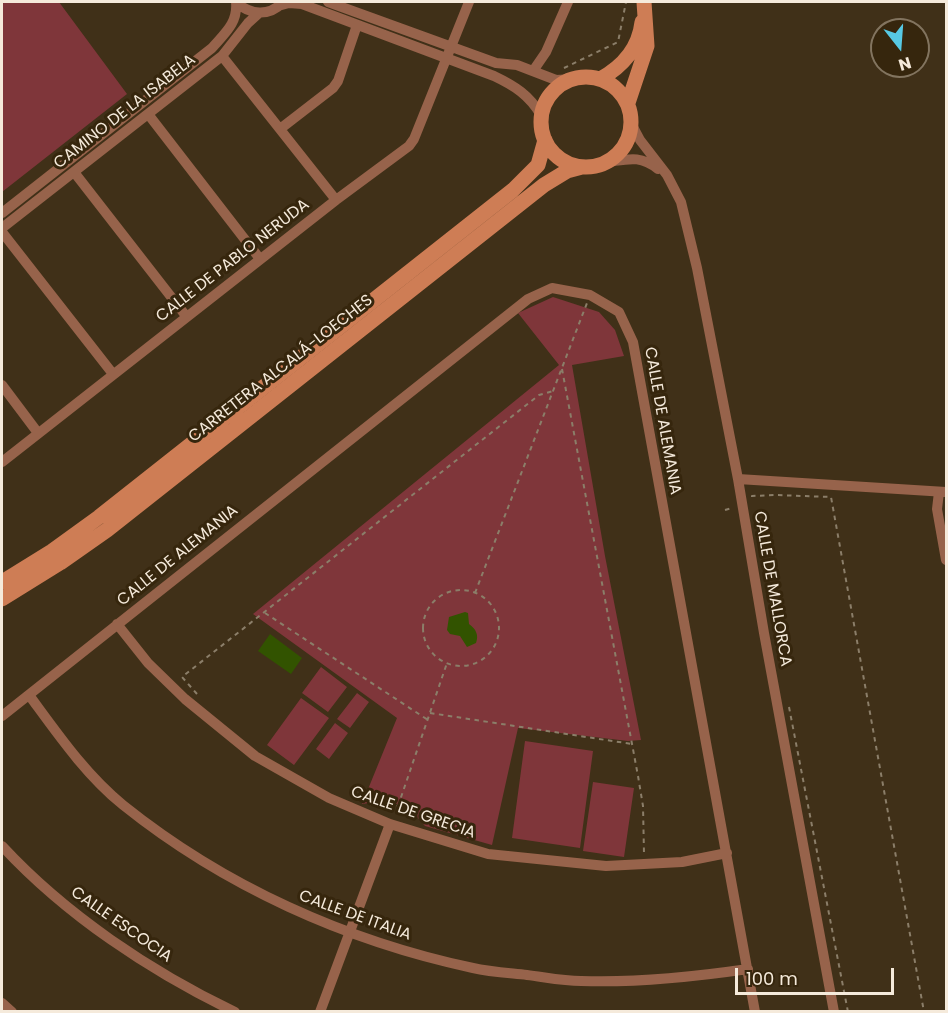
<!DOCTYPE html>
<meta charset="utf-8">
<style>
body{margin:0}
#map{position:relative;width:948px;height:1013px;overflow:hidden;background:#403018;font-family:Poppins,sans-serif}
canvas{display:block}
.frame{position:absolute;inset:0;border:3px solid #f5eadb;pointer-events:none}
.north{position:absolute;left:870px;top:18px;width:60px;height:60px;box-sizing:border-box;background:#36260d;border:2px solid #82745f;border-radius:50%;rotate:163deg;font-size:16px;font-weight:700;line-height:24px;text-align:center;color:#f5eadb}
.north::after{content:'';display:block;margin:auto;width:21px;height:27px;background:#57c9e3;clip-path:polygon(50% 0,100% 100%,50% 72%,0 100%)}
.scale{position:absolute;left:735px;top:968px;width:159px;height:27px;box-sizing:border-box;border:3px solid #f5eadb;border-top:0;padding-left:8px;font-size:18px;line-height:21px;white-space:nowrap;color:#f5eadb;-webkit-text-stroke:4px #36260d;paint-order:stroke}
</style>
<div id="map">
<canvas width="948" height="1013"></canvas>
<div class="frame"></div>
<div class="north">N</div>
<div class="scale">100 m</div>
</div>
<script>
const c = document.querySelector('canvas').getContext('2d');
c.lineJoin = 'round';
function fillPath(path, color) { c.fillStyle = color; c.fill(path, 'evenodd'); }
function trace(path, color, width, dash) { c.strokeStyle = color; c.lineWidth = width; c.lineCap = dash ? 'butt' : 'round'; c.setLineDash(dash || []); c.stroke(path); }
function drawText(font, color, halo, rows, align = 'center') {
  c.font = font + ' Poppins,sans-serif'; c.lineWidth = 6; c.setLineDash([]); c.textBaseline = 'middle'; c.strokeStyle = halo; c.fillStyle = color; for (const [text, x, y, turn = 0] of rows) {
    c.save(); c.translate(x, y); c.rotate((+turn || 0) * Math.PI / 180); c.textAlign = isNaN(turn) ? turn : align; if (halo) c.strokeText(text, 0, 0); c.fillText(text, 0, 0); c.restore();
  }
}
const green = new Path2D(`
 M2,2H59L127,94L2,192Z
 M553,297L599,312L615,330L624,356L572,365L605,556L641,740L628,741L518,728L492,845L425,826L411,810L398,804L382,801L362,804L397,718L253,614L559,365L518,313Z
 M321,667L347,687L328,712L302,693Z
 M357,693L369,702L350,728L337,719Z
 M301,698L329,718L294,765L267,745Z
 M335,723L348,733L329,759L316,749Z
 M525,741L593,751L580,848L512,838Z
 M593,782L634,788L624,857L583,851Z`);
const water = new Path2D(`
 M465,612L468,613L469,624C476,629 479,635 476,643L467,647L460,636L450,634L447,630L449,617Z
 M270,634L302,658L291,674L258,651Z`);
const path = new Path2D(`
 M564,68L618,42L626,2
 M562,369L638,776L643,806L644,854
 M752,497V496L776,495L831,497L924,1012
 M725,510L732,508
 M423 628a38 38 0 1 1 76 0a38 38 0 1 1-76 0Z
 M475,593L587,303
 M265,613L428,720
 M197,694L182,677L539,395L553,391
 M789,707L848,1012
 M430,713L632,744
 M370,805C387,801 406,804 415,820
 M398,806L447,663`);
const minor = new Path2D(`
 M236,2C250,15 269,17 283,2
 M328,2L496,63L517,65L556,80L574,79
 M278,6L289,3L302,4L494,76C515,86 529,95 541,115
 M222,56L336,200
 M533,71L546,52L568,2
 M148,114L260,259
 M632,125L640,140L667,175L681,202L697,268L738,479L764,633L834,1012
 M280,129L333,88L338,81L357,25
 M608,162C629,159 640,155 658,169
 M74,172L186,316
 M2,213L212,48C225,33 238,23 236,2
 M2,228L222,56L248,23L259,13
 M2,232L113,374
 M2,385L38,433
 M2,462L336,200L409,146L414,139L469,2
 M738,479L946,492
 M939,492L937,509L946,560
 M117,624L148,663L185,699L255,756L329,798L390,824L488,854L606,866L682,862L727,853
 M29,695C57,733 85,774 123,805C224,886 346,941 473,968C490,972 509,973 527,975C544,977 563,981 581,981C636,983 693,977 748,969
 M2,716L528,299L552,288L590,295L619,312L633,342L755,1012
 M2,846C66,915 150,971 235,1012
 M2,1003L12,1012
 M320,1012L390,824`);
const secondary = new Path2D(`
 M541 122a45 45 0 1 1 90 0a45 45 0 1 1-90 0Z
 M600,79C622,67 639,48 642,22
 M628,103L647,46L644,2
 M2,582L52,551L99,517L513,190L538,165L545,140
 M2,599L60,563L107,530L544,185L567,171L582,167`);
const streetNames = [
 ["CAMINO DE LA ISABELA",125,112,-38],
 ["CALLE DE PABLO NERUDA",233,261,-38],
 ["CARRETERA ALCALÁ-LOECHES",281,369,-38],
 ["CALLE DE ALEMANIA",662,421,80],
 ["CALLE DE ALEMANIA",178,556,-39],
 ["CALLE DE MALLORCA",772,589,80],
 ["CALLE DE GRECIA",413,813,19],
 ["CALLE DE ITALIA",355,916,20],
 ["CALLE ESCOCIA",121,925,35]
];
fillPath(green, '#7f363a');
fillPath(water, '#325300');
trace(path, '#8b7e69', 2, [4.5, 4.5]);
trace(minor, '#97634b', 10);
trace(secondary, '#ce7d55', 15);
drawText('16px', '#f5eadb', '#36260d', streetNames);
</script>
